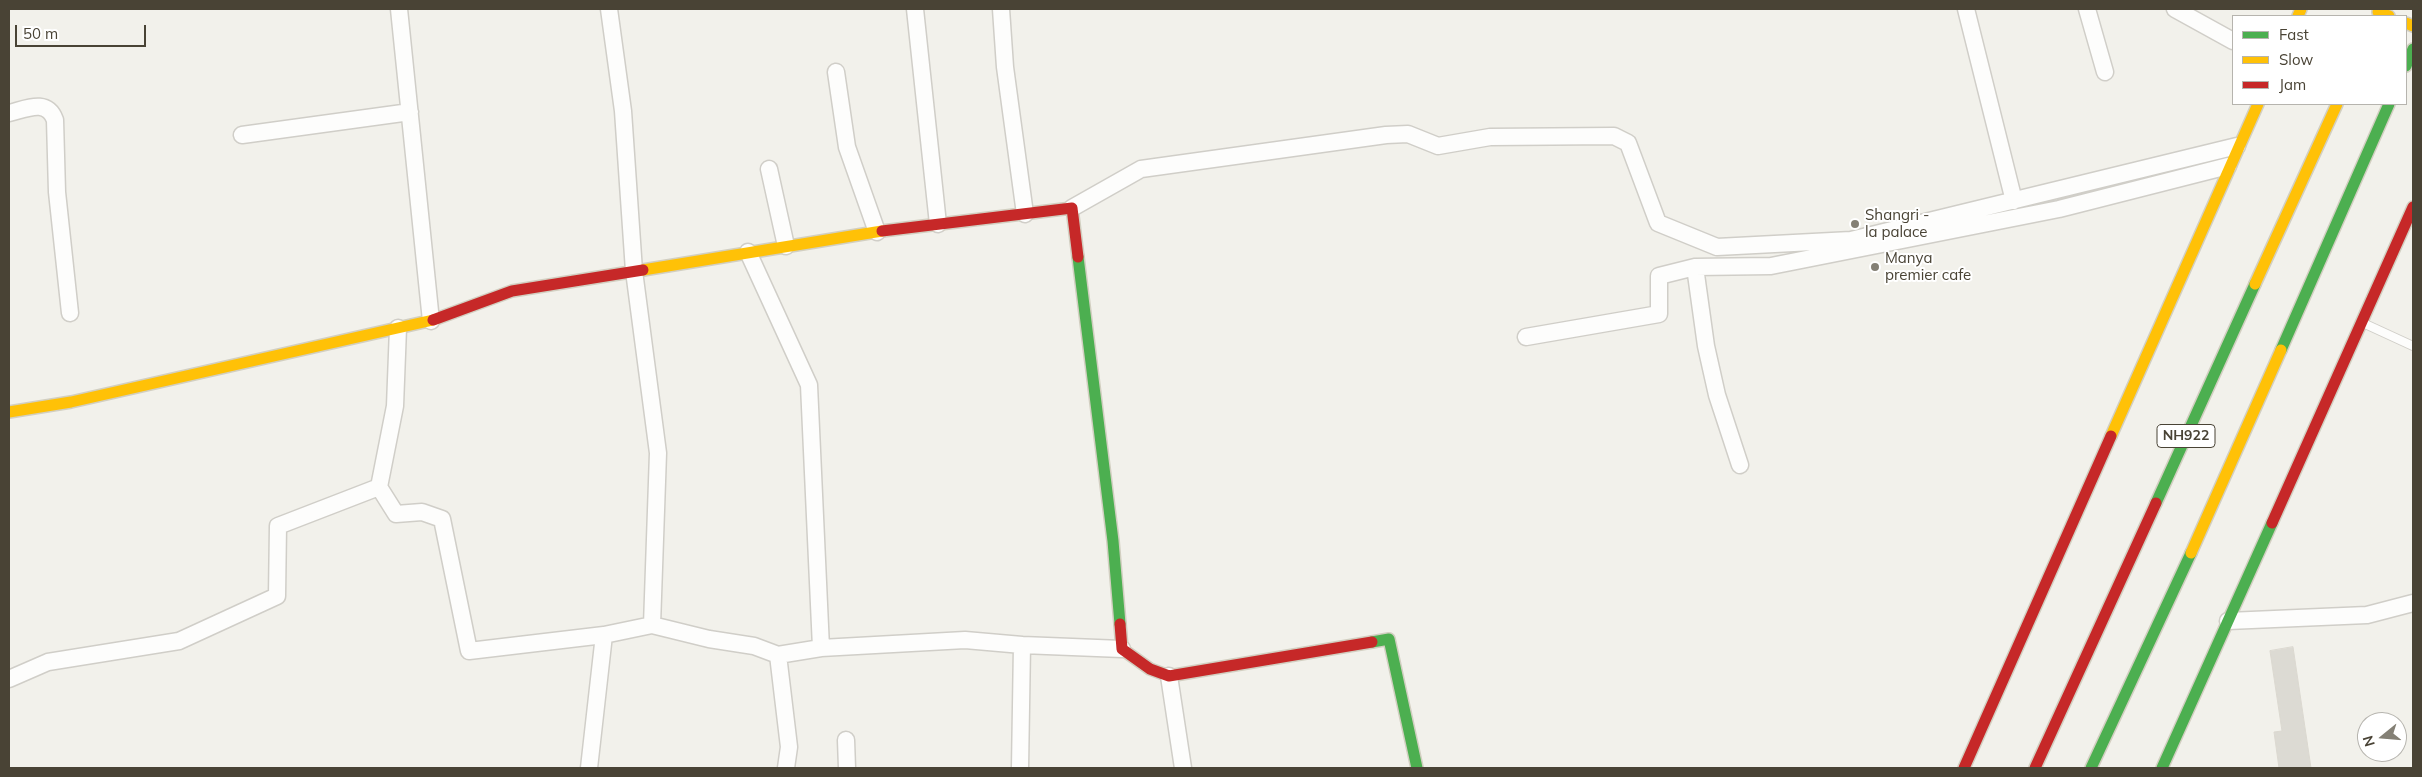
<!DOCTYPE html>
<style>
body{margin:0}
#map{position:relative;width:2422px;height:777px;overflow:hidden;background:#f2f1eb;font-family:Mulish,sans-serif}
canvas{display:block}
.frame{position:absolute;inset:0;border:10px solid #494335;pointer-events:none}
.legend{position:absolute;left:2232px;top:15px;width:175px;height:90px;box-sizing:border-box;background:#fff;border:1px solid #b6b4ae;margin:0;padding:6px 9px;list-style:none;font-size:15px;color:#494335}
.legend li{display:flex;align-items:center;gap:10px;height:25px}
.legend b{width:25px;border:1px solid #b6b4ae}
.north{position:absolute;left:2357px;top:712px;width:50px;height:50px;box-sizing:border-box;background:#fff;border:1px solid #b6b4ae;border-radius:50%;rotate:253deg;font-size:14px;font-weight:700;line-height:20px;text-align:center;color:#494335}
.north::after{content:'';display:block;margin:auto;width:18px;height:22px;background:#848075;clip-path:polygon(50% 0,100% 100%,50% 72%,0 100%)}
.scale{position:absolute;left:15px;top:25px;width:131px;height:22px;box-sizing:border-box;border:2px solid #494335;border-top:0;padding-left:6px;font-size:15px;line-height:18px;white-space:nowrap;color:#494335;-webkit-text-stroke:4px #fff;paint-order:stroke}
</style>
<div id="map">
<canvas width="2422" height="777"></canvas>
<div class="frame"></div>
<ul class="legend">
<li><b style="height:6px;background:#4caf50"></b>Fast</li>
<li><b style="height:6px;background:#ffc107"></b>Slow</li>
<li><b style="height:6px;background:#c62828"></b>Jam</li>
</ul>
<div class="north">N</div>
<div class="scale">50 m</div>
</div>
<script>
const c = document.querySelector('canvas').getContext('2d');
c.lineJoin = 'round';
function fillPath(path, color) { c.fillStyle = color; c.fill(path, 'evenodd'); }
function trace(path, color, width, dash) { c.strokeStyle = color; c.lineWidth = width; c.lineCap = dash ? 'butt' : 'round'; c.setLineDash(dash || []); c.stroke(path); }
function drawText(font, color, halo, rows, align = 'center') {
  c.font = font + ' Mulish,sans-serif'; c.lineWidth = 4; c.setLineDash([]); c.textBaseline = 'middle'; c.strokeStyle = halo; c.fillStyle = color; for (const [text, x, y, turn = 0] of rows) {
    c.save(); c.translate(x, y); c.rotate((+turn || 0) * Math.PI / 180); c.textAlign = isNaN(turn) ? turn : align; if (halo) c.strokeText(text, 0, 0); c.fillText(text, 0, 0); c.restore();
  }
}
const building = new Path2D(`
 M2293,647L2311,768H2279L2274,732L2282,731L2270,651Z`);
const lane = new Path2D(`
 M2363,323L2413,346`);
const street = new Path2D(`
 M399,9L431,321
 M609,9L623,111L634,271L658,453L652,625
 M915,9L938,224
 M1001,9L1005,67L1025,214
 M1966,9L2014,201
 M2087,9L2105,72
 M2175,9L2233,41
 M836,72L847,147L877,232
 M9,113C26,109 47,98 55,120L57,192L70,313
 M242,135L410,112
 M769,169L786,246
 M1072,208L1141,169L1386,135L1408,134L1438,146L1490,137L1614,136L1628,143L1658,223L1717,247L1851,240L2237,146
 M748,252L809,385L821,648
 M1695,267L1706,346L1717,395L1740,465
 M1526,337L1659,314V276L1695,267L1771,266L2059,209L2228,166
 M379,487L396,514L422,512L442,519L469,651L604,635
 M2228,621L2367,615L2413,603
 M1169,676L1183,768
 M9,679L48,662L179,641L277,596L278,526L379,487L395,406L398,328
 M846,740L847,768
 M589,768L604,635L652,625L709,639L754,646L778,655
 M786,768L789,747L778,655L821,648L965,640L1022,645
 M1020,768L1022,645L1122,649`);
const fast = new Path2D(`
 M2406,66L2413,49
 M1078,257L1113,541L1120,624
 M2281,350L2389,104
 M2156,503L2255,284
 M1372,642L1389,639L1417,768
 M2091,768L2191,553
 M2162,768L2272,523`);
const slow = new Path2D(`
 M2378,12L2389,16
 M2298,16L2301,9
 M2406,23L2413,26
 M643,270L882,231
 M2255,284L2337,104
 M9,412L71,402L433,320
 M2111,436L2258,104
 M2191,553L2281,350`);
const jam = new Path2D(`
 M882,231L1072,208L1078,257
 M433,320L512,291L643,270
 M2272,523L2413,207
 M1120,624L1122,649L1150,669L1169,676L1372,642
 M1964,768L2111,436
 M2035,768L2156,503`);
const markers = [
 [1855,224,5,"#848075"],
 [1875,267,5,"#848075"]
];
const shields = [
 [2186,436,58]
];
const shieldNames = [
 ["NH922",2186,436]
];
const poiNames = [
 ["Shangri -",1865,215],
 ["la palace",1865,232],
 ["Manya",1885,258],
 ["premier cafe",1885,275]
];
fillPath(building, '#dcdad3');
trace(building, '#dbd8d0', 1);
trace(lane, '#d0cec8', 10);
trace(street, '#d0cec8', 19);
trace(fast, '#d2cfc1', 14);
trace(slow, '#d2cfc1', 14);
trace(jam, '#d2cfc1', 14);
trace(lane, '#fdfdfc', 8);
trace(street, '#fdfdfc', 16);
trace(fast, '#4caf50', 11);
trace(slow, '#ffc107', 11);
trace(jam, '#c62828', 11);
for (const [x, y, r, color] of markers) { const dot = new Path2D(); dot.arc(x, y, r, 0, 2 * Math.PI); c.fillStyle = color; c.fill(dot); trace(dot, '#fff', 2); }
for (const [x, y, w] of shields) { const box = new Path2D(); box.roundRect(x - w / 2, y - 11.5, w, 23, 4); c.fillStyle = '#fff'; c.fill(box); trace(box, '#494335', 1); }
drawText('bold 14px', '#494335', null, shieldNames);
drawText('15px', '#494335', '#fff', poiNames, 'left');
</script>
